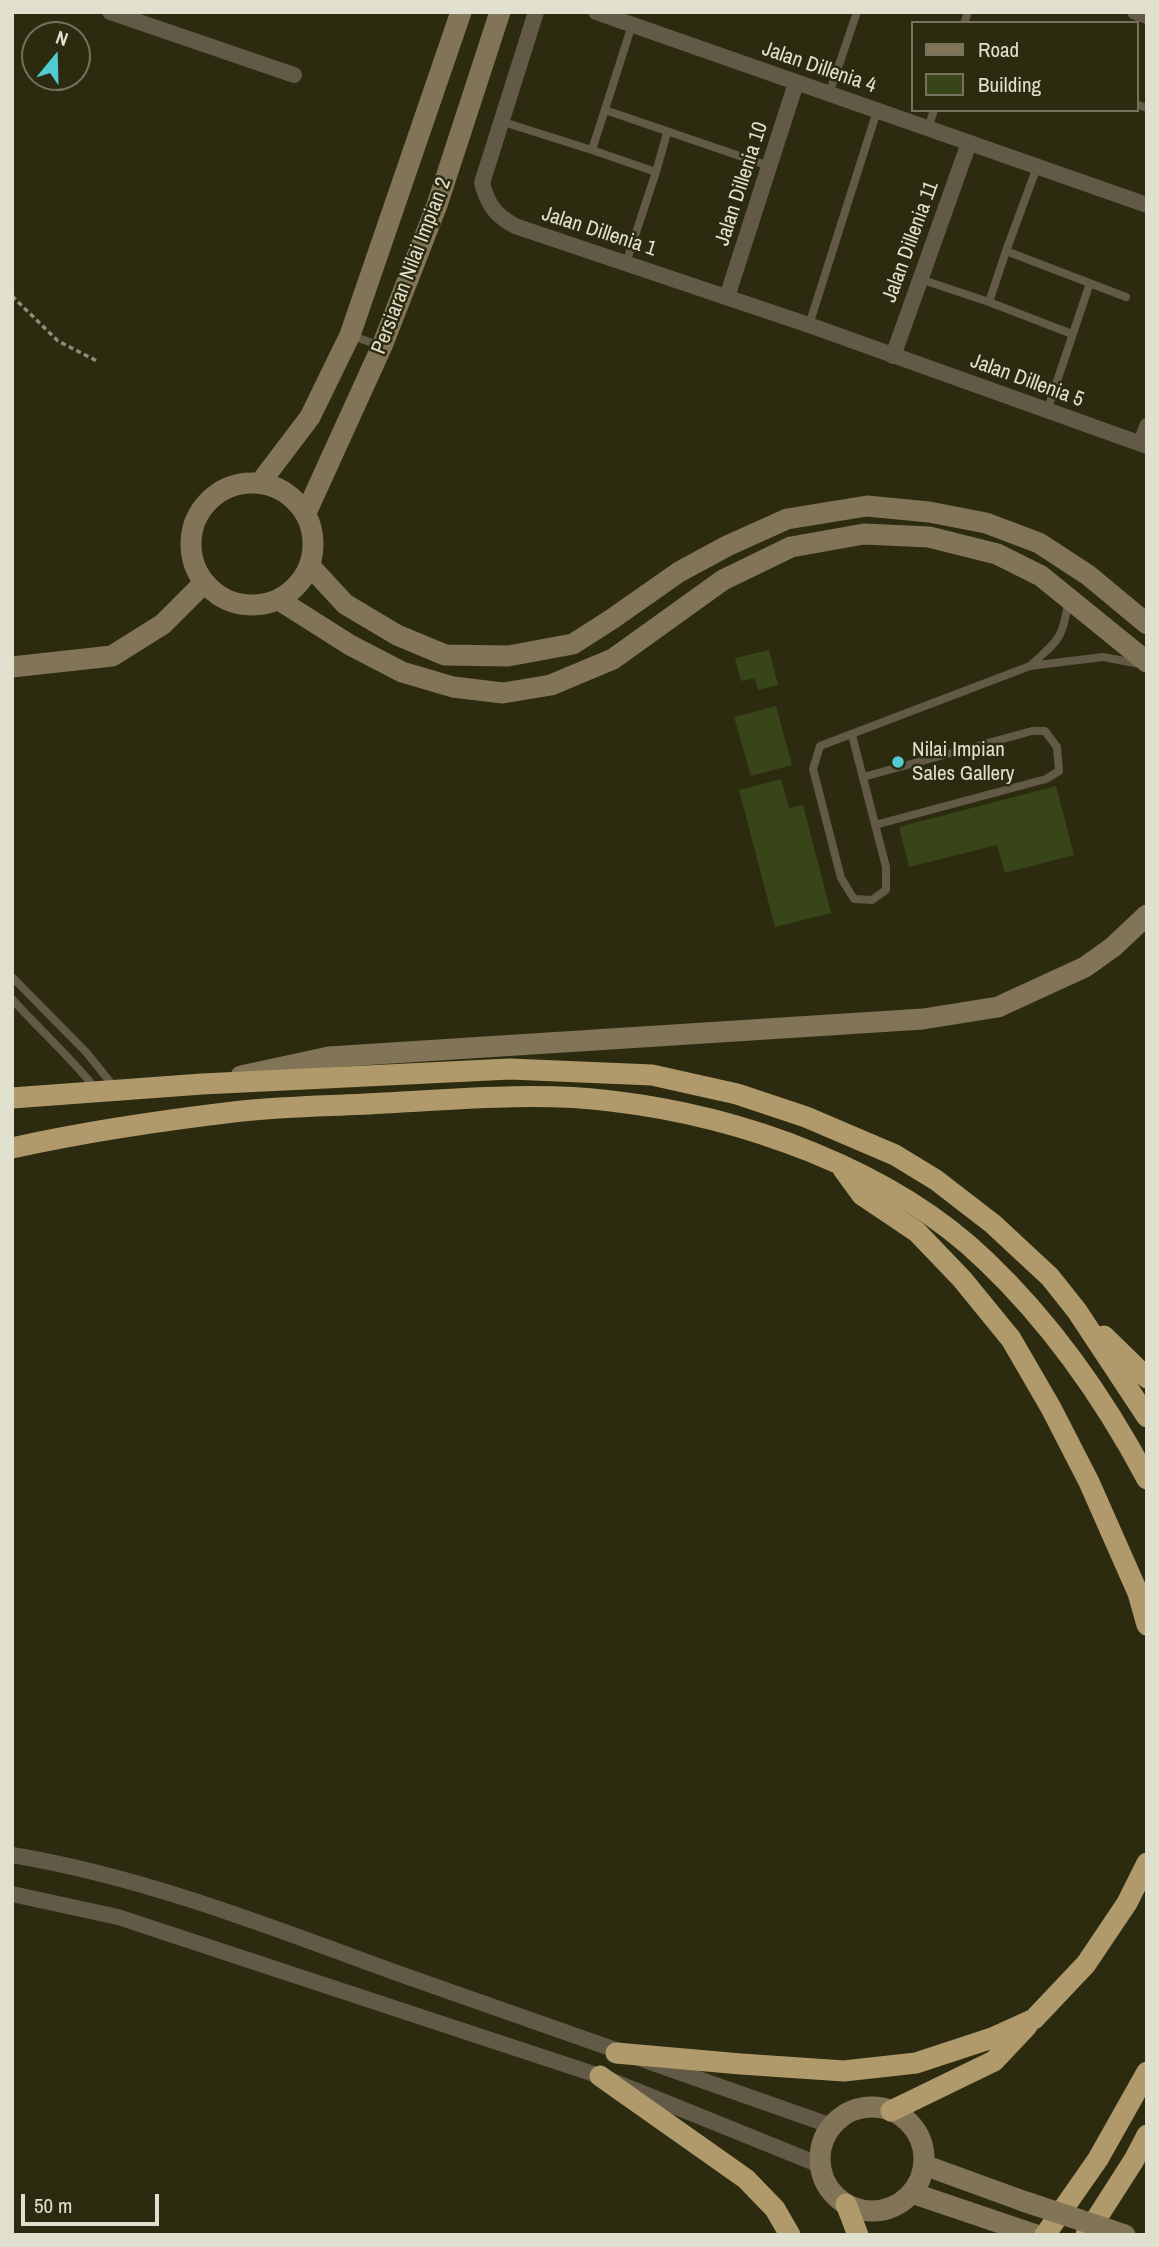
<!DOCTYPE html>
<style>
body{margin:0}
#map{position:relative;width:1159px;height:2247px;overflow:hidden;background:#2d2b0f;font-family:"Archivo Narrow",sans-serif}
canvas{display:block}
.frame{position:absolute;inset:0;border:14px solid #e1e0cf;pointer-events:none}
.legend{position:absolute;left:911px;top:21px;width:228px;height:91px;box-sizing:border-box;background:#2d2b0f;border:2px solid #75735c;margin:0;padding:9px 12px;list-style:none;font-size:21px;color:#e1e0cf}
.legend li{display:flex;align-items:center;gap:14px;height:35px}
.legend b{width:35px;border:2px solid #75735c}
.north{position:absolute;left:21px;top:21px;width:70px;height:70px;box-sizing:border-box;background:#2d2b0f;border:2px solid #75735c;border-radius:50%;rotate:19deg;font-size:19px;font-weight:700;line-height:28px;text-align:center;color:#e1e0cf}
.north::after{content:'';display:block;margin:auto;width:24px;height:32px;background:#51ccd2;clip-path:polygon(50% 0,100% 100%,50% 72%,0 100%)}
.scale{position:absolute;left:21px;top:2194px;width:138px;height:32px;box-sizing:border-box;border:4px solid #e1e0cf;border-top:0;padding-left:9px;font-size:21px;line-height:24px;white-space:nowrap;color:#e1e0cf;-webkit-text-stroke:5px #2d2b0f;paint-order:stroke}
</style>
<div id="map">
<canvas width="1159" height="2247"></canvas>
<div class="frame"></div>
<ul class="legend">
<li><b style="height:9px;background:#827456"></b>Road</li>
<li><b style="height:19px;background:#384519"></b>Building</li>
</ul>
<div class="north">N</div>
<div class="scale">50 m</div>
</div>
<script>
const c = document.querySelector('canvas').getContext('2d');
c.lineJoin = 'round';
function fillPath(path, color) { c.fillStyle = color; c.fill(path, 'evenodd'); }
function trace(path, color, width, dash) { c.strokeStyle = color; c.lineWidth = width; c.lineCap = dash ? 'butt' : 'round'; c.setLineDash(dash || []); c.stroke(path); }
function drawText(font, color, halo, rows, align = 'center') {
  c.font = font + ' "Archivo Narrow",sans-serif'; c.lineWidth = 5; c.setLineDash([]); c.textBaseline = 'middle'; c.strokeStyle = halo; c.fillStyle = color; for (const [text, x, y, turn = 0] of rows) {
    c.save(); c.translate(x, y); c.rotate((+turn || 0) * Math.PI / 180); c.textAlign = isNaN(turn) ? turn : align; if (halo) c.strokeText(text, 0, 0); c.fillText(text, 0, 0); c.restore();
  }
}
const building = new Path2D(`
 M769,650L778,685L758,690L755,678L741,681L735,658Z
 M776,706L792,765L751,776L734,717Z
 M781,779L789,808L803,805L831,913L775,927L739,790Z
 M1056,786L1074,855L1005,873L997,845L909,867L899,827Z`);
const path = new Path2D(`
 M12,296L58,341L97,361`);
const lane = new Path2D(`
 M964,23L968,12
 M829,94L857,12
 M1136,104L1147,108
 M605,110L769,166
 M500,121L592,150L632,25
 M928,129L934,110
 M592,150L656,172L626,263
 M1037,167L1006,251L1126,297
 M656,172L667,133
 M920,279L989,302L1006,251
 M989,302L1072,334
 M809,325L877,111
 M350,335L381,346
 M1047,411L1090,283
 M1030,666C1057,641 1063,640 1068,602
 M852,735L886,867V890L872,900L854,899L841,878L813,769L820,746L1030,666L1103,657L1140,664
 M863,777L1032,731H1045L1057,747L1059,771L1046,779L875,825
 M12,977L86,1052L115,1088
 M12,999C40,1030 70,1057 96,1089`);
const street = new Path2D(`
 M110,12L294,75
 M536,12L482,183C488,205 495,215 515,226L809,325L1147,446
 M596,12L1147,205
 M1135,12L1147,16
 M727,297L796,83
 M893,356L969,143
 M1141,444L1147,426
 M12,1855C145,1877 271,1927 397,1973C541,2025 686,2076 832,2126
 M12,1894L118,1917L600,2076L820,2165`);
const secondary = new Path2D(`
 M191 544a61 61 0 1 1 122 0a61 61 0 1 1-122 0Z
 M260,483L310,417L350,335L461,12
 M306,513L382,346L437,205L500,12
 M310,566L345,604L397,635L445,655L508,656L573,644L612,619L679,572L727,546L787,519L867,506L929,512L986,523L1039,543L1088,575L1147,624
 M279,600L350,645L402,672L453,687L503,693L551,685L613,659L723,580L791,547L864,534L929,537L997,554L1041,576L1147,662
 M12,667L112,656L163,624L204,583
 M241,1076L329,1057L923,1019L998,1007L1085,967L1113,947L1147,915
 M820 2159a52 52 0 1 1 104 0a52 52 0 1 1-104 0Z
 M924,2165L1023,2201
 M912,2193L1036,2235`);
const highway = new Path2D(`
 M12,1098L202,1084L510,1069L652,1075L737,1094L806,1117L895,1155L936,1180L993,1224L1050,1277L1077,1311L1147,1417
 M12,1148C88,1131 165,1120 242,1111C289,1106 337,1106 385,1103C458,1099 538,1092 611,1101C741,1116 891,1169 986,1261C1051,1323 1105,1400 1147,1479
 M843,1169L862,1195L917,1232L962,1279L1011,1339L1051,1408L1089,1482L1138,1593L1147,1625
 M1104,1336L1147,1378
 M616,2053L741,2064L844,2071L916,2063L992,2038L1034,2019L1086,1964L1127,1903L1147,1863
 M600,2076L746,2179L775,2209L790,2235
 M891,2111L994,2061L1027,2026
 M846,2204L858,2235
 M1045,2235L1098,2159L1147,2072
 M1086,2235L1134,2160L1147,2135`);
const secondaryBridge = new Path2D(`
 M1023,2201L1125,2235`);
const markers = [
 [898,762,7,"#51ccd2"]
];
const streetNames = [
 ["Jalan Dillenia 4",819,68,19],
 ["Jalan Dillenia 10",742,184,-72],
 ["Jalan Dillenia 1",599,232,18],
 ["Jalan Dillenia 11",911,242,-70],
 ["Persiaran Nilai Impian 2",412,266,-69],
 ["Jalan Dillenia 5",1027,381,20]
];
const poiNames = [
 ["Nilai Impian",912,750],
 ["Sales Gallery",912,774]
];
fillPath(building, '#384519');
trace(path, '#8f8d77', 3.5, [5, 3.5]);
trace(lane, '#625947', 8);
trace(street, '#625947', 16);
trace(secondary, '#827456', 21);
trace(highway, '#b09a6c', 21);
trace(secondaryBridge, '#827456', 21);
for (const [x, y, r, color] of markers) { const dot = new Path2D(); dot.arc(x, y, r, 0, 2 * Math.PI); c.fillStyle = color; c.fill(dot); trace(dot, '#2d2b0f', 2.5); }
drawText('21px', '#e1e0cf', '#2d2b0f', streetNames);
drawText('21px', '#e1e0cf', '#2d2b0f', poiNames, 'left');
</script>
